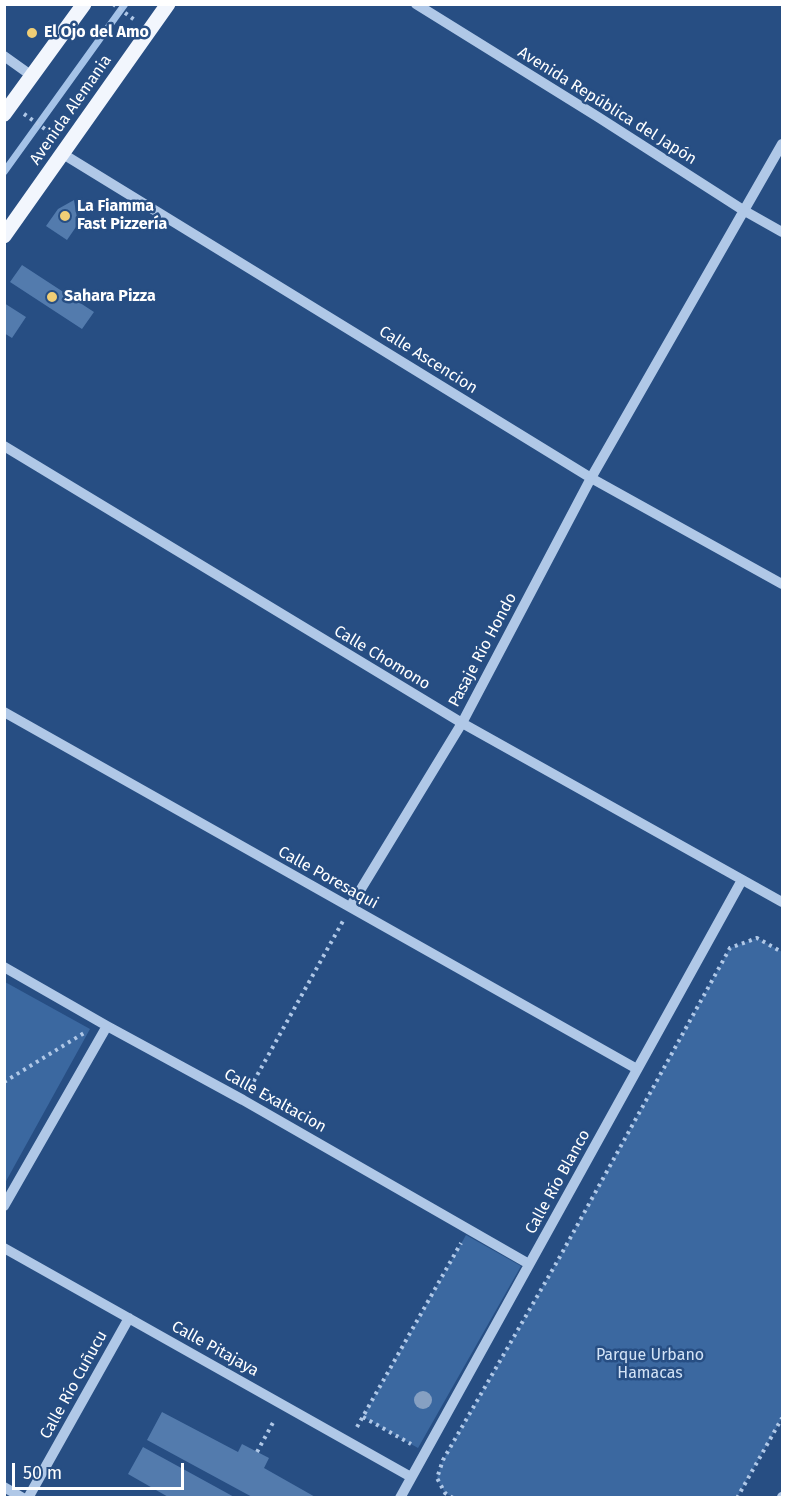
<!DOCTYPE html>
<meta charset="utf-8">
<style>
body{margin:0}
#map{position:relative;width:787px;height:1502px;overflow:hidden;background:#274e83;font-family:"Fira Sans",sans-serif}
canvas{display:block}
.frame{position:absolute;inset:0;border:6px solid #fff;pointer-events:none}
.scale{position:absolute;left:12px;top:1463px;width:172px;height:27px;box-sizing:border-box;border:3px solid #fff;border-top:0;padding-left:8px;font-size:18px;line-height:21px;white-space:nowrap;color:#fff;-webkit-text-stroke:4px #274e83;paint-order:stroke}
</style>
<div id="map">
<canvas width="787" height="1502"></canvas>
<div class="frame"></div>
<div class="scale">50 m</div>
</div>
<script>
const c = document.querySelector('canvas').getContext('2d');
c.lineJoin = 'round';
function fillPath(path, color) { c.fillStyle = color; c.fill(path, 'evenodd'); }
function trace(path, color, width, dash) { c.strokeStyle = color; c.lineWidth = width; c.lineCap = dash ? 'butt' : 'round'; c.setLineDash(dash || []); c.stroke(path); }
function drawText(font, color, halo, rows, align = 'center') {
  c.font = font + ' "Fira Sans",sans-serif'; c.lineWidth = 5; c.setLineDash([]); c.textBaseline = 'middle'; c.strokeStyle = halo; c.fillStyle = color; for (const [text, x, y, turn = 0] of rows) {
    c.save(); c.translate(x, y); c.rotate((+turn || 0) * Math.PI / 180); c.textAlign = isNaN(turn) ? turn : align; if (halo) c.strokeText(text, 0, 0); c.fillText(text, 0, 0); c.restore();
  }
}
const green = new Path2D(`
 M757,938L782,952V1418L737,1497H453L445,1493L437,1478L443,1460L557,1262L730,948Z
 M5,982L90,1029L5,1183Z
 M466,1235L521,1266L418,1448L363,1417Z`);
const stream = new Path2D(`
 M4,172L125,4`);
const building = new Path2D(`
 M74,200L78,224L67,240L46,226L58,209Z
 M22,265L94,312L82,329L10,282Z
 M4,303L26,317L12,338L4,333Z
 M162,1412L238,1452L242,1444L269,1458L264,1468L317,1498H254L147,1440Z
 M143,1447L236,1498H170L128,1474Z`);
const path = new Path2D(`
 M113,4L136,21
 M24,114L55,136
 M4,1082L84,1033
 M250,1088L343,921
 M363,1417L411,1444
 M357,1427L461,1243
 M257,1452L275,1419
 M453,1498L445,1493L437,1478L443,1460L557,1262L730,948L757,938L782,952
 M737,1498L782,1418`);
const minor = new Path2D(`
 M416,4L598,117L743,210L782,232
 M4,56L32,76
 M63,154L591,478L782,584
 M4,446L462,723L782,902
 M4,712L637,1069
 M350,907L462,723L591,478L782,144
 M4,967L107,1026L243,1100L529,1264
 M4,1206L107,1026
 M4,1248L411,1477
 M4,1487L23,1498
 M28,1498L129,1318
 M400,1498L742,880
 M782,1498V1497`);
const major = new Path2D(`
 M4,114L84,4
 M4,236L168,4`);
const trees = [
 [423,1400]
];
const markers = [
 [32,33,6,"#f0ce76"],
 [65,216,6,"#f0ce76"],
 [52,297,6,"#f0ce76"]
];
const poiNames = [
 ["El Ojo del Amo",44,33],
 ["La Fiamma",77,207],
 ["Fast Pizzería",77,225],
 ["Sahara Pizza",64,297]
];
const streetNames = [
 ["Avenida República del Japón",607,106,32],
 ["Avenida Alemania",71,110,-55],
 ["Calle Ascencion",428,360,32],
 ["Pasaje Río Hondo",483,650,-62],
 ["Calle Chomono",382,658,31],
 ["Calle Poresaqui",328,878,29],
 ["Calle Exaltacion",275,1101,29],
 ["Calle Río Blanco",558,1182,-61],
 ["Calle Pitajaya",215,1349,29],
 ["Calle Río Cuñucu",74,1385,-61]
];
const parkNames = [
 ["Parque Urbano",650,1356],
 ["Hamacas",650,1374]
];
fillPath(green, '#3b68a0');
trace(stream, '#a5c3e8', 7);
fillPath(building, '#537bad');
trace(path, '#b0c8e7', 4, [3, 4.5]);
trace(minor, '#b0c8e7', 10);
trace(major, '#f2f6fd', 15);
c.fillStyle = '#86a0c2';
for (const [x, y] of trees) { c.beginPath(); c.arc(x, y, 9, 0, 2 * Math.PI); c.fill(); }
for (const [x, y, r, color] of markers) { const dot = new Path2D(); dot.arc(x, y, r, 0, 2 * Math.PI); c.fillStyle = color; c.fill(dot); trace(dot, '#274e83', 2); }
drawText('bold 16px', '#fff', '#274e83', poiNames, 'left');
drawText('16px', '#fff', '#274e83', streetNames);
drawText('16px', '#d3e3f6', '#274e83', parkNames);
</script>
